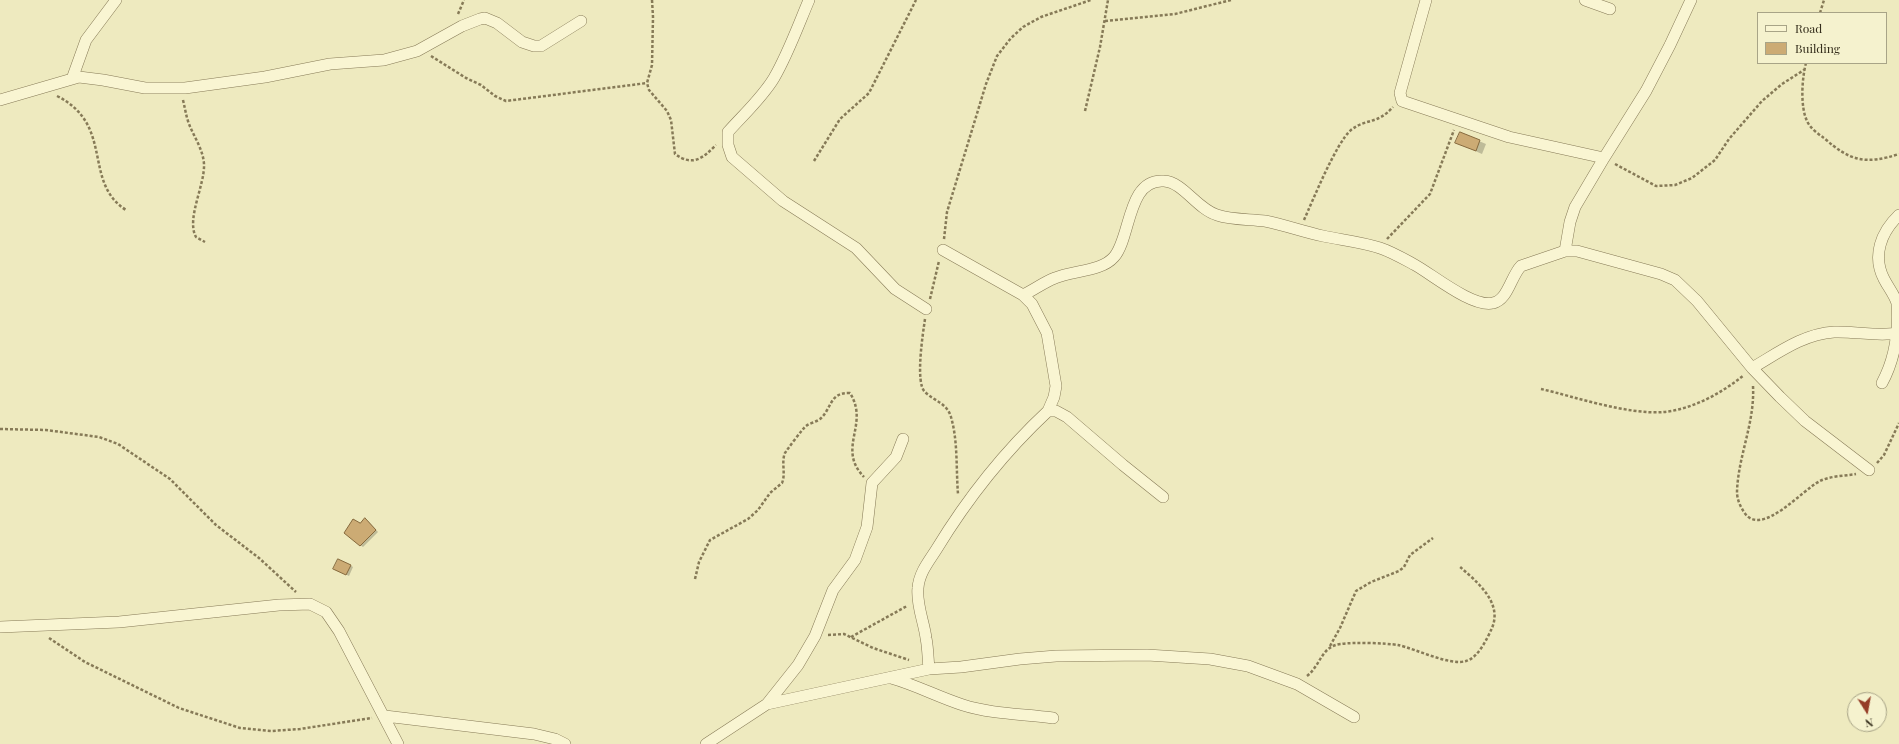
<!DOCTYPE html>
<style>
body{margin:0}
#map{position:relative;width:1899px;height:744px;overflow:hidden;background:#eeeabf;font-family:"Playfair Display",serif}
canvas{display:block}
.legend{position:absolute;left:1757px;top:12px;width:130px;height:52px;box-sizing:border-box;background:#f5f2ce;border:1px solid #a8a487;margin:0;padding:5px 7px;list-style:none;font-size:12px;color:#352e1c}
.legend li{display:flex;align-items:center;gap:8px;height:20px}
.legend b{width:20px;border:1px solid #a8a487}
.north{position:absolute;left:1847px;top:692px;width:40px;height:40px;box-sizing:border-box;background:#f5f2ce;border:1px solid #a8a487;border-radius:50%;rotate:169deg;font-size:11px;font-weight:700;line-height:16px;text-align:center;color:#352e1c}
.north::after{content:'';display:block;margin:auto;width:14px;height:18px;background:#953d27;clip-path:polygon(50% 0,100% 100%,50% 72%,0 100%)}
</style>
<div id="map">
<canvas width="1899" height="744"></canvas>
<ul class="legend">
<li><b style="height:5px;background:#f9f5d2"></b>Road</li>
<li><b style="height:11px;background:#ccab74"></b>Building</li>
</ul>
<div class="north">N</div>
</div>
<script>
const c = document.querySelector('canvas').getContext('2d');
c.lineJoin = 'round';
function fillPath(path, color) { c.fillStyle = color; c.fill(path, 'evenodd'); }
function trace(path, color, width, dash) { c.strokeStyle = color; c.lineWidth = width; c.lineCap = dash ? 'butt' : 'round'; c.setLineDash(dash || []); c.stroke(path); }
const shadow = new Path2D(`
 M1460,133L1486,144L1482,154L1457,143Z
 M368,521L378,532L363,547L360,545V524Z
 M350,565L353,567L349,576L337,570Z`);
const building = new Path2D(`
 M1460,132L1480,140L1476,151L1455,143Z
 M365,518L376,530L360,546L344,533L353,519L360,523Z
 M338,559L351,565L346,575L333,569Z`);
const path = new Path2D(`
 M652,0L653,17L652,65L647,83L649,90L667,111L671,120L675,154C693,167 703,158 716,145
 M1820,13L1824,0
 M458,14L464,0
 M1105,21L1175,14L1231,0
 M431,56L466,78L481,85L495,96L506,101L647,83
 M1806,63C1802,78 1800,106 1807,121C1810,128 1818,134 1824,138C1850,161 1865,165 1899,154
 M57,96C115,125 82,182 126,210
 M183,100C185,108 186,116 189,124C194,137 203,149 204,164C205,185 186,219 196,237L205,242
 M1085,111L1100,47L1108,0
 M814,161L840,119L869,93L916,0
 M1615,164L1656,186L1675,185L1692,178L1715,160L1729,139L1762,101L1782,84L1804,70
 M1304,220C1313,200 1336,143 1351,130C1366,118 1377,125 1393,107
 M944,239L947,212L986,84L997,56L1011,38L1023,27L1041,17L1091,0
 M1387,239L1430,194L1454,130
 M930,299L939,261
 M925,319C923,333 915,383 925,392C934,401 947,403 951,417C958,441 956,469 958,494
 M1753,386C1755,423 1738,456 1737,492C1737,499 1740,506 1744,512C1761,539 1803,489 1820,481C1830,476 1844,476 1856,474
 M1541,389C1576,397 1628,415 1664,412C1693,409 1722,393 1744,375
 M0,429L46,430L99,437L118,444L170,479L216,525L259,558L296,592
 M1877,463L1884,455L1899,423
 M695,579L699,562L710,540L748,519L758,510L770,493L782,483C786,474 781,462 785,453C786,451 804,427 806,426C810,423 816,422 820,419C832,409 829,392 850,393C870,425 836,448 864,477
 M828,635L844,634L873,648L909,660
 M851,637L907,606
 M49,638L85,662L179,708L240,728L271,731L300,729L372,718
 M1330,646L1340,628L1356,591L1371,582L1399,571L1404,567L1410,555L1433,538
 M1307,676C1321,665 1321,646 1341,644C1354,642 1385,643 1398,645C1416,649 1450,666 1466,661C1478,658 1487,639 1492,628C1503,602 1476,581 1459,566`);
const minor = new Path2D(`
 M809,0C798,26 788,54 774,78C762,98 743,115 728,132V145L732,157L783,201L856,248L895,289L926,309
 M1426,0L1400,93L1402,101L1509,137L1604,158
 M1585,0L1610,9
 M72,79L86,40L116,0
 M0,100L79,77L103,80L145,88H185L265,77L330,64L384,60L417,51L462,26L480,19L485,18L497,23L522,42L534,46H541L581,21
 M943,250L1023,295L1032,304L1047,333L1056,386L1054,397L1048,411
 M1565,251L1570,222L1575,207L1604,158L1646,91L1670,45L1691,0
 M1023,295C1034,290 1044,282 1055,278C1073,270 1101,272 1114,257C1131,238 1127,178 1164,181C1183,182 1197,209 1217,215C1232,220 1249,219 1265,221C1285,225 1304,232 1323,236C1342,240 1362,242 1380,248C1392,252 1404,259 1415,265C1433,275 1473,308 1493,303C1508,300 1511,276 1521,266L1565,251H1577L1661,274L1675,280L1697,301L1752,368L1780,397L1805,421L1869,470
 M1752,368C1778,353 1803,334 1834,332C1856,331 1877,337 1899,333
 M1882,383C1895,359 1899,331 1897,303C1894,294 1888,287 1884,279C1872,256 1881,232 1899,215
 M0,627L119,622L279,605L310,604L326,612L339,631L398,744
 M929,669C928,659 928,648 926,638C924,622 916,604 918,588C919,573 929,561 936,550C967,499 1004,452 1048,411H1056L1067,417L1123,465L1163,497
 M891,678C916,685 938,697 963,705C991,714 1024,714 1053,718
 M767,704L798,665L815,636L833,590L855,560L867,527L872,483L896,457L903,439
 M385,716L534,734L555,739L565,744
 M706,744L767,704L929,669L961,667L1020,659L1056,656L1147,655L1210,659L1248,666L1297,684L1354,717`);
fillPath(shadow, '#0003');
fillPath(building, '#ccab74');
trace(building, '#85693d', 1);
trace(minor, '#867a57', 12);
trace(path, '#867a57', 2.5, [3, 2]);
trace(minor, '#f9f5d2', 11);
</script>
